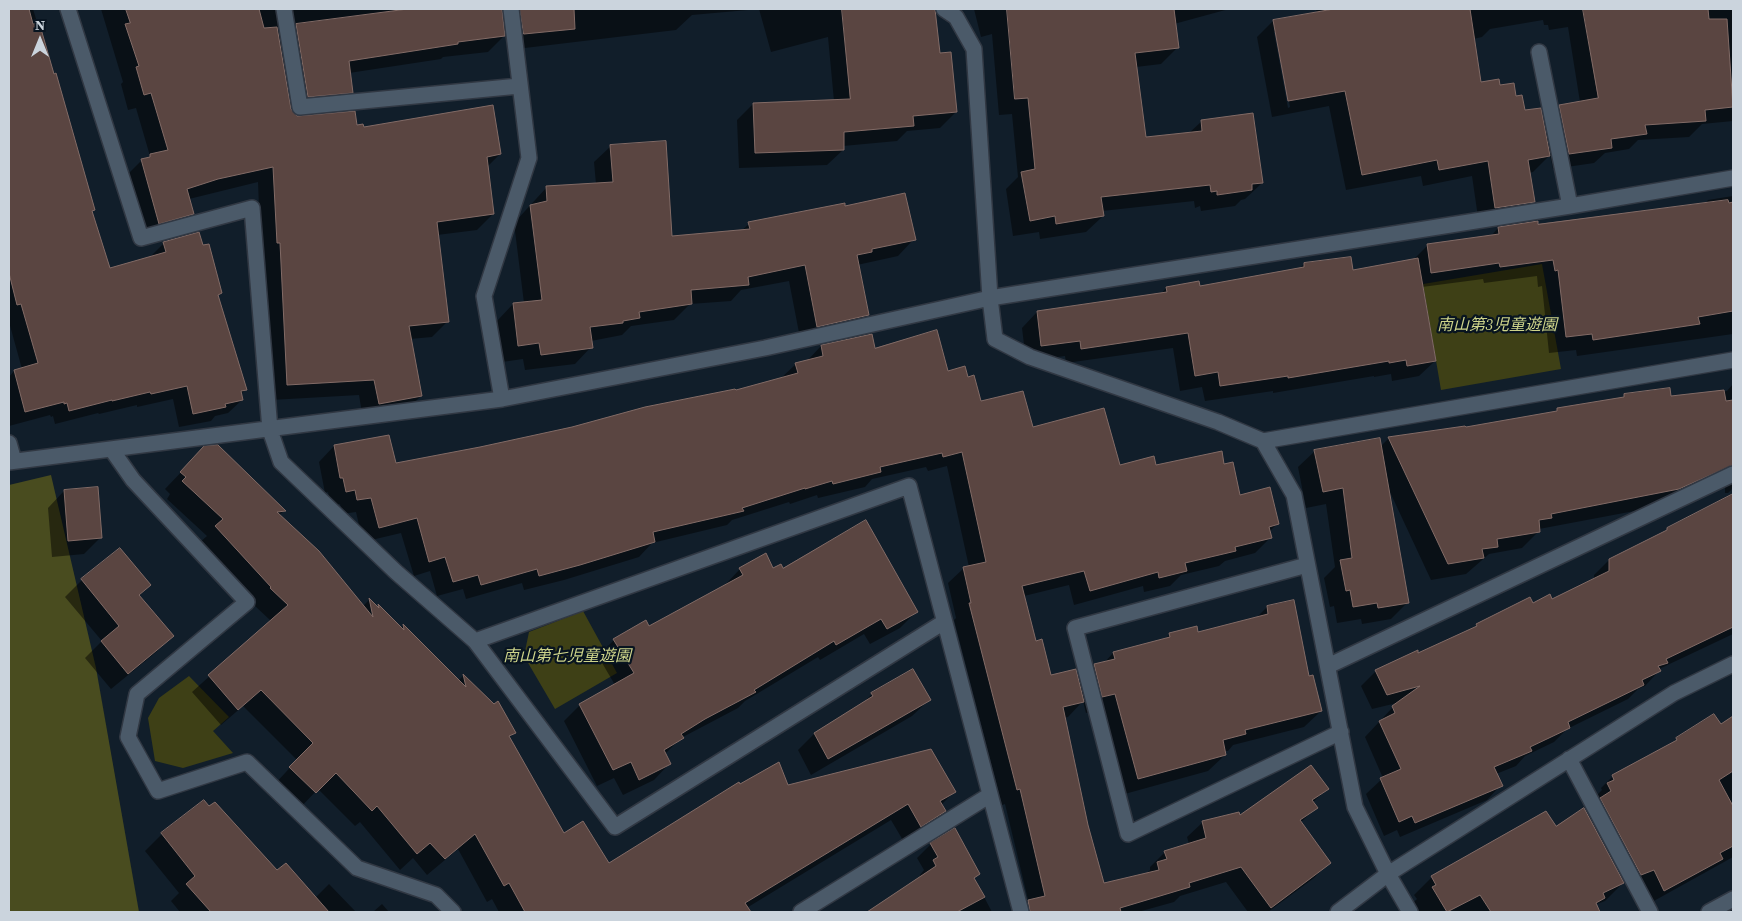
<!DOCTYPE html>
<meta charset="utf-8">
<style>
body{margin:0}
#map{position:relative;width:1742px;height:921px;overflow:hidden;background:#111e2a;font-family:"Source Serif 4",serif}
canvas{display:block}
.frame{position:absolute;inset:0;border:10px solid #cbd4dd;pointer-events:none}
.north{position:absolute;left:15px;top:15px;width:50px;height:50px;-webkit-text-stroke:4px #081420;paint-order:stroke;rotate:0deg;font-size:14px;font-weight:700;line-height:20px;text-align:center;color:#cbd4dd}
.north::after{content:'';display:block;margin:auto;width:18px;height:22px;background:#cbd4dd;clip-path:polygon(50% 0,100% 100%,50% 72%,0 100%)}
</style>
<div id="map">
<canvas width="1742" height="921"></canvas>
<div class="frame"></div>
<div class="north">N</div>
</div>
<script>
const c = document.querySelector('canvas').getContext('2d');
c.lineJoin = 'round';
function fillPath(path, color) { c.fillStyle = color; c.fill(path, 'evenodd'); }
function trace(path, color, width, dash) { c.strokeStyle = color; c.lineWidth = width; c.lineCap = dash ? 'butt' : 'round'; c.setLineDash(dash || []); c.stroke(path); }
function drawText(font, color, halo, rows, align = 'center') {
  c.font = font + ' "Source Serif 4","Noto Sans JP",serif'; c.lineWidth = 4.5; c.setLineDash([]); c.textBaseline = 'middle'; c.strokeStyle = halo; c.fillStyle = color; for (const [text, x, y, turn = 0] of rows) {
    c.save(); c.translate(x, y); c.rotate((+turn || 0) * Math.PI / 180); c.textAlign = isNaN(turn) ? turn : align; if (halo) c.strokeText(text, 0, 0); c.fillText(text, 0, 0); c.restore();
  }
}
const green = new Path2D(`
 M1542,264L1561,369L1441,390L1423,284Z
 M583,611L617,673L555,709L524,656L529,632Z
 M189,676L229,717L213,731L233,753L183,768L155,761L148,718L159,698Z`);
const forest = new Path2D(`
 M51,475L96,668L139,912H9V485Z`);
const shadow = new Path2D(`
 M9,9H33L53,75L91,212L110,270L150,257L164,243L220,293L217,296L245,390L241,394L242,400L228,413L215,416L211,421L179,427L173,399L137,407V405L99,414L98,413L55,424L53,416L51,417L50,415L9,426V377L14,371L22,369L9,322Z
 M101,9H884L893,38L939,54L956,112L940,128L907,131L897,141L843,146V150L827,165L739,168L737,120L753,104L834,101L828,37L771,52L759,9L692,15L676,30L508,50L506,34L488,52L443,57L441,59L349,73L351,92L336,108L292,112L295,117L500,154L487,167L493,214L477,230L437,235L448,321L432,337L410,339L421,396L405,412L363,419L359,395L271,400L265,258H261L258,182L189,199L193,214L177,229L143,239L126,176L142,160H146L150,156L136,108L128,110L121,84L123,82Z
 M974,9H1229L1174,24L1178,47L1161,64L1136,67L1145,138L1189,133L1202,121L1262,183L1245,199L1241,200L1235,206L1201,211L1200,206L1195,208L1194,201L1102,211L1103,216L1086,232L1040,239L1039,232L1013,236L1006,189L1018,177L1012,114L999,115L992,34L981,37Z
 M1316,9H1733V121L1702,124L1689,137L1638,140L1629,149L1605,153L1594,163L1553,169L1550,155L1533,172L1529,173L1533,202L1517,218L1479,224L1472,176L1423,186L1421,176L1346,190L1329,106L1272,117L1257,37L1273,21L1317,13ZM1543,20L1544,25H1548L1549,30L1568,27L1580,102L1560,106L1542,123L1524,111L1515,98L1498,86L1480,84L1473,39L1482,37L1490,29ZM1274,32H1276L1290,107L1288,108Z
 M611,146L671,238L741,231L749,224L844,208L914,239L898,256L857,265L867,315L851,332L801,343L789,281L741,290L731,301L690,304L674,320L631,326L622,335L591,341V347L575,364L525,370L523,359L502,362L497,321L513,304L524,303L514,223L547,187L596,184L594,162Z
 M1733,196V334L1577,356L1576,350L1549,353L1542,286L1538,287L1537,276L1484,283L1483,279L1422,287L1435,361L1419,376L1392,381L1391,374L1374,377V376L1273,393V391L1205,401L1202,387L1180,391L1173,348L1066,363L1065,356L1026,361L1022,328L1037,312L1160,295L1166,288L1199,287L1299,269L1304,264L1352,271L1412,261L1428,245L1491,236L1498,228L1537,225L1704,205L1708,200Z
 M821,346L874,350L967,378L980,403L1032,429L1120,466L1223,465L1239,496L1277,524L1269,532L1270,538L1255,553L1225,561L1219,566L1181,575L1170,586L1144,592L1143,586L1074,605L1069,585L1024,596L1035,642L1050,676L1078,682L1095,665L1103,664L1113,653L1165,639L1170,634L1197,633L1255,619L1267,607L1308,677L1321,711L1304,727L1233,745L1228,751H1224L1225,755L1208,771L1121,795L1099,710L1086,713L1083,701L1068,717L1064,718L1087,825L1103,884L1146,874L1150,870V867L1165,852L1189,844L1187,837L1203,822L1239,818L1327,789L1312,803L1316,808L1300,823L1329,862L1314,878L1268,912H1248L1226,882L1180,896L1174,902L1138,912H1031L1005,804L1002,805L954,620L956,618L948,583L964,568L969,567L947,466L928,471L926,467L872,479L865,487L818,498L817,495L790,504L789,502L732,520L727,525L652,543L639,557L564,580L524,590L522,583L466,599L463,589L437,596L430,571L414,576L401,533L363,542L356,512L342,514L340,504L331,506L328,492L325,493L319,462L334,446L388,437L395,464L480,449L735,392L780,379L796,364L807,361Z
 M1733,384V488L1728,493H1725V487L1721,482L1661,506L1539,529V531L1522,548L1489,554L1466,574L1431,580L1389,490L1408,602L1391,619L1362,624L1361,619L1337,623L1334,606L1330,607L1324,578L1335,567L1326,504L1306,508L1298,467L1315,451L1380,447L1389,438L1464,429L1554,413L1558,409L1621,399L1624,396L1670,398L1727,391Z
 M188,465L284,511L279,515L363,606L369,600L377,607L378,606L400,628L403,626L458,681L463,676L493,705L514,732L509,738L563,835L609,864L740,786L954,792L941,805L944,811L928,828L904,842L891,820L740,912H499L492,899L487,902L458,849L427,875L413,858L400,870L360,822L355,826L318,789L299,809L274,785L297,760L243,706L221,725L192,692L271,621L254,605L256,604L199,543L207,536L167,499L170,494L165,489Z
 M64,491L101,537L84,554L52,557L48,508Z
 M1733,495V634L1659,669V671L1645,686L1638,689L1628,699L1567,729L1554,742L1525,756L1516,766L1496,774L1501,785L1487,800L1400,837L1397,830L1384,836L1366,794L1383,778L1365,737L1393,707L1401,702L1372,709L1361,686L1376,671L1417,655L1473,630L1477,625L1532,604L1552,601L1594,579V575L1609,560L1663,534L1668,529Z
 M120,549L149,585L139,596L172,636L155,653L111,689L85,658L102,641L65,597L82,580Z
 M740,569H782L916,612L900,628L870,644L864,634L820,660L818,657L745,701L738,708L681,738L665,754L670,763L654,780L623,795L614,778L597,786L564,721L580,705L615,685L598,656L614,640L649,627L724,586Z
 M872,694L929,700L912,716L811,775L798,750L814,734L859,707Z
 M1733,719V857L1652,902L1596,796L1602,790L1601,788L1613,776L1671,744L1677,739L1721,725Z
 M204,801L277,872L315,898L329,884L356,912H180L171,901L179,893L145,851L162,834Z
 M1556,828L1623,883L1605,901L1597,904L1591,912H1403L1417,899L1414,895L1432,877Z
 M931,844L979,874L974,878L992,912H867L921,878L920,875L924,870L917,858Z
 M382,904L389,912H373Z`);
const building = new Path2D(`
 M9,9H29L33,24L39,22L54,74L56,73L95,210L92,211L110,268L166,252L163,242L199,232L203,245L209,244L222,293L218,295L247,390L241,391L243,400L225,404L226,407L193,414L187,386L151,394L150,392L112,401V400L69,411L67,403L64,404V402L25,412L14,370L38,363L21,304L17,305L9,273Z
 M126,9H259L264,28L277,27L291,109L297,116L355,111L357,125L363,124L364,127L493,105L501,154L487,157L494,214L437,222L449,322L409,326L422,396L379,404L374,380L287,385L280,243H277L273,167L218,179L187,189L194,214L159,224L141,159L150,157V154L168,150L151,93L144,95L136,67L139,66L125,24L130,23Z
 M408,9H502L505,36L458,42V44L349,61L353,93L308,97L296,24Z
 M520,9H574L575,29L524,34Z
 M842,9H935L940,53L951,52L957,112L913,116L914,126L844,132V150L755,153L753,103L850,99Z
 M1007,9H1174L1179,48L1135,53L1146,137L1202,131L1201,120L1253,113L1263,183L1252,184V190L1217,195V191L1211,192L1210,185L1101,197L1104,216L1056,224L1055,216L1030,221L1021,172L1035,169L1028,98L1015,99Z
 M1334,9H1470L1481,82L1499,79L1500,85L1514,83L1516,96L1522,95L1525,110L1541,108L1550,156L1528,160L1535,202L1495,208L1488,161L1439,170L1437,160L1362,175L1345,91L1288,101L1273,20Z
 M1583,9H1708L1709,19H1727L1733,107L1705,110L1706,121L1645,125L1647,134L1611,139L1612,148L1569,154L1559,105L1598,98Z
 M666,141L672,236L750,229L748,222L845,203V206L905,193L916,240L872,249V252L857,255L869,315L817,327L805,265L748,277L749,285L691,290L692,304L639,312L640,318L623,321V323L590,327L593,348L541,355L539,343L518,346L513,303L542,300L530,205L547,201L546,186L613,182L610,145Z
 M1728,200L1729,203L1733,202V311L1698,317L1700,324L1593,340L1592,334L1566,337L1558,270L1555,271L1553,260L1500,267L1499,263L1431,273L1427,244L1499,234L1498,227L1538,221V224Z
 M1351,257L1353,270L1418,258L1436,361L1407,366L1406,360L1389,363V361L1288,378V376L1220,386L1218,372L1195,376L1188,333L1081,349L1080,341L1041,346L1037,311L1167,292L1166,287L1199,281L1200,286L1304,267V263Z
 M937,330L948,371L965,366L968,377L974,375L981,401L1023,391L1033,427L1104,408L1120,465L1154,456L1156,465L1222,451L1224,464L1233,462L1240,495L1270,487L1279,524L1269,527L1272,538L1235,547L1236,551L1185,563L1187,571L1159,578L1158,572L1090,591L1084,571L1022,586L1036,641L1042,639L1051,675L1076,669L1084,702L1063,707L1088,825L1104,883L1159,870L1157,862L1167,859L1164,851L1206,838L1202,821L1239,812L1240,815L1311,765L1329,789L1312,800L1318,808L1300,820L1331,863L1271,908L1241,867L1189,883L1190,887L1120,908L1121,912H1030L1028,900L1045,896L1020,789L1017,790L969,603H971L963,567L986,562L962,452L943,457L942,453L880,467L881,472L833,484L832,481L805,489V488L742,508L744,511L653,532L655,542L580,565L539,576L537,569L481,585L478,575L453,582L445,557L429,562L417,518L379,528L371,498L357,500L355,490L346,492L343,478H340L334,445L389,435L396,463L480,447L572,427L645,407L735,389L736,390L798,373L795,363L823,356L821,345L872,334L875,348Z
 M1670,388L1671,396L1724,390L1726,401L1733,400V465L1679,489L1551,514L1552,518L1539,520L1540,532L1497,539L1498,547L1482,549L1484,558L1448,564L1388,437L1465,426L1466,427L1557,411V408L1624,397V394Z
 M1380,438L1409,603L1378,608L1377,603L1353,607L1350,590L1346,591L1340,560L1352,558L1343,488L1323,492L1314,450Z
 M218,445L286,511L277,512L319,551L373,617L369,598L379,608L378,604L404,630L403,624L466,687L463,674L494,704L498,701L516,733L509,736L564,833L583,821L609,863L739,782L740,784L779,762L788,785L931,749L956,792L940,801L946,811L921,827L908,804L745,903L751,912H525L509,883L504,886L475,834L445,859L430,843L417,854L377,806L372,811L336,773L316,793L289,767L313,743L261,690L238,710L208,675L288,605L270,588L271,587L215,526L223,519L182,481L186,477L180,472L204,446Z
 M98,487L102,538L68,541L64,490Z
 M1733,494V627L1666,659L1668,663L1658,666L1661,671L1642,680L1644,685L1568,722L1570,728L1530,747L1532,751L1494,767L1503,786L1415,823L1412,816L1399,822L1380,778L1401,769L1379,721L1395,713L1392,706L1420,686L1387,695L1375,670L1418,650V653L1477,626L1476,624L1530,597L1533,603L1550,594L1552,599L1609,571V559L1667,530V528Z
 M866,520L918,612L887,629L881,619L836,645L834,641L754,690L756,692L705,719L681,734L684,738L664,750L671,764L639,780L631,762L613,770L579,704L634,673L613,639L646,620L649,626L743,575L739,568L766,553L773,568L781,564L783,568Z
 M120,548L151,585L139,595L174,636L128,674L101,641L119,626L81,579Z
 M1294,600L1309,676L1313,675L1322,711L1245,730L1246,734L1223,740L1226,755L1138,779L1115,694L1102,697L1094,664L1115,659L1113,652L1170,637L1169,633L1197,626L1198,632L1268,614L1267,606Z
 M913,669L931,700L828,759L814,733L873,696L871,693Z
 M1714,714L1721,724L1733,716V771L1719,780L1733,806V846L1720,853L1723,859L1664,891L1654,870L1641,875L1600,798L1611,791L1607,783L1614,780L1612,775L1677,740L1676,738Z
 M204,800L209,806L215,802L277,870L286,863L329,912H211L186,884L195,876L161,833Z
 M1584,808L1624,883L1603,893L1605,898L1596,903L1600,912H1491L1480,895L1447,912L1432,887L1436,885L1431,876L1546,811L1556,826Z
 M955,828L980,874L974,878L985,897L957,912H867L936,866L933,860L938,857L930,843Z`);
const minor = new Path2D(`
 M68,9L141,238L252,208L270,430L281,462L396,572L475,641L615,827L944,622
 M284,9L300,107L519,86
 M944,9L956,17L974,49L990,298L995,339L1030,357L1218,422L1263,441L1294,495L1355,807L1388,874L1410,912
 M1539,52L1570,206
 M502,399L484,296L529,158L511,9
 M1263,441L1733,360
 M9,443L14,461
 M112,450L133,480L247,602L137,694L128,737L158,791L247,762L357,868L436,895L453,912
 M9,462L502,399L765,348L990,298L1570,206L1733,178
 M1307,565L1075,628L1128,834L1341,732
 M475,641L909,486L1021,912
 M1328,666L1733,474
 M1569,759L1650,912
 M801,912L990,795
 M1338,912L1388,874L1674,693L1733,664
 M1709,912L1733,899`);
const parkNames = [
 ["南山第3児童遊園",1497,326],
 ["南山第七児童遊園",567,657]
];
fillPath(green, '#3e4016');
fillPath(forest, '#494c1f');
fillPath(shadow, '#0007');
fillPath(building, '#5a4541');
trace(building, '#826b66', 1);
trace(minor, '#313843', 18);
trace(minor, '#4b5a69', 15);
drawText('italic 16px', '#ced48a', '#081420', parkNames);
</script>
